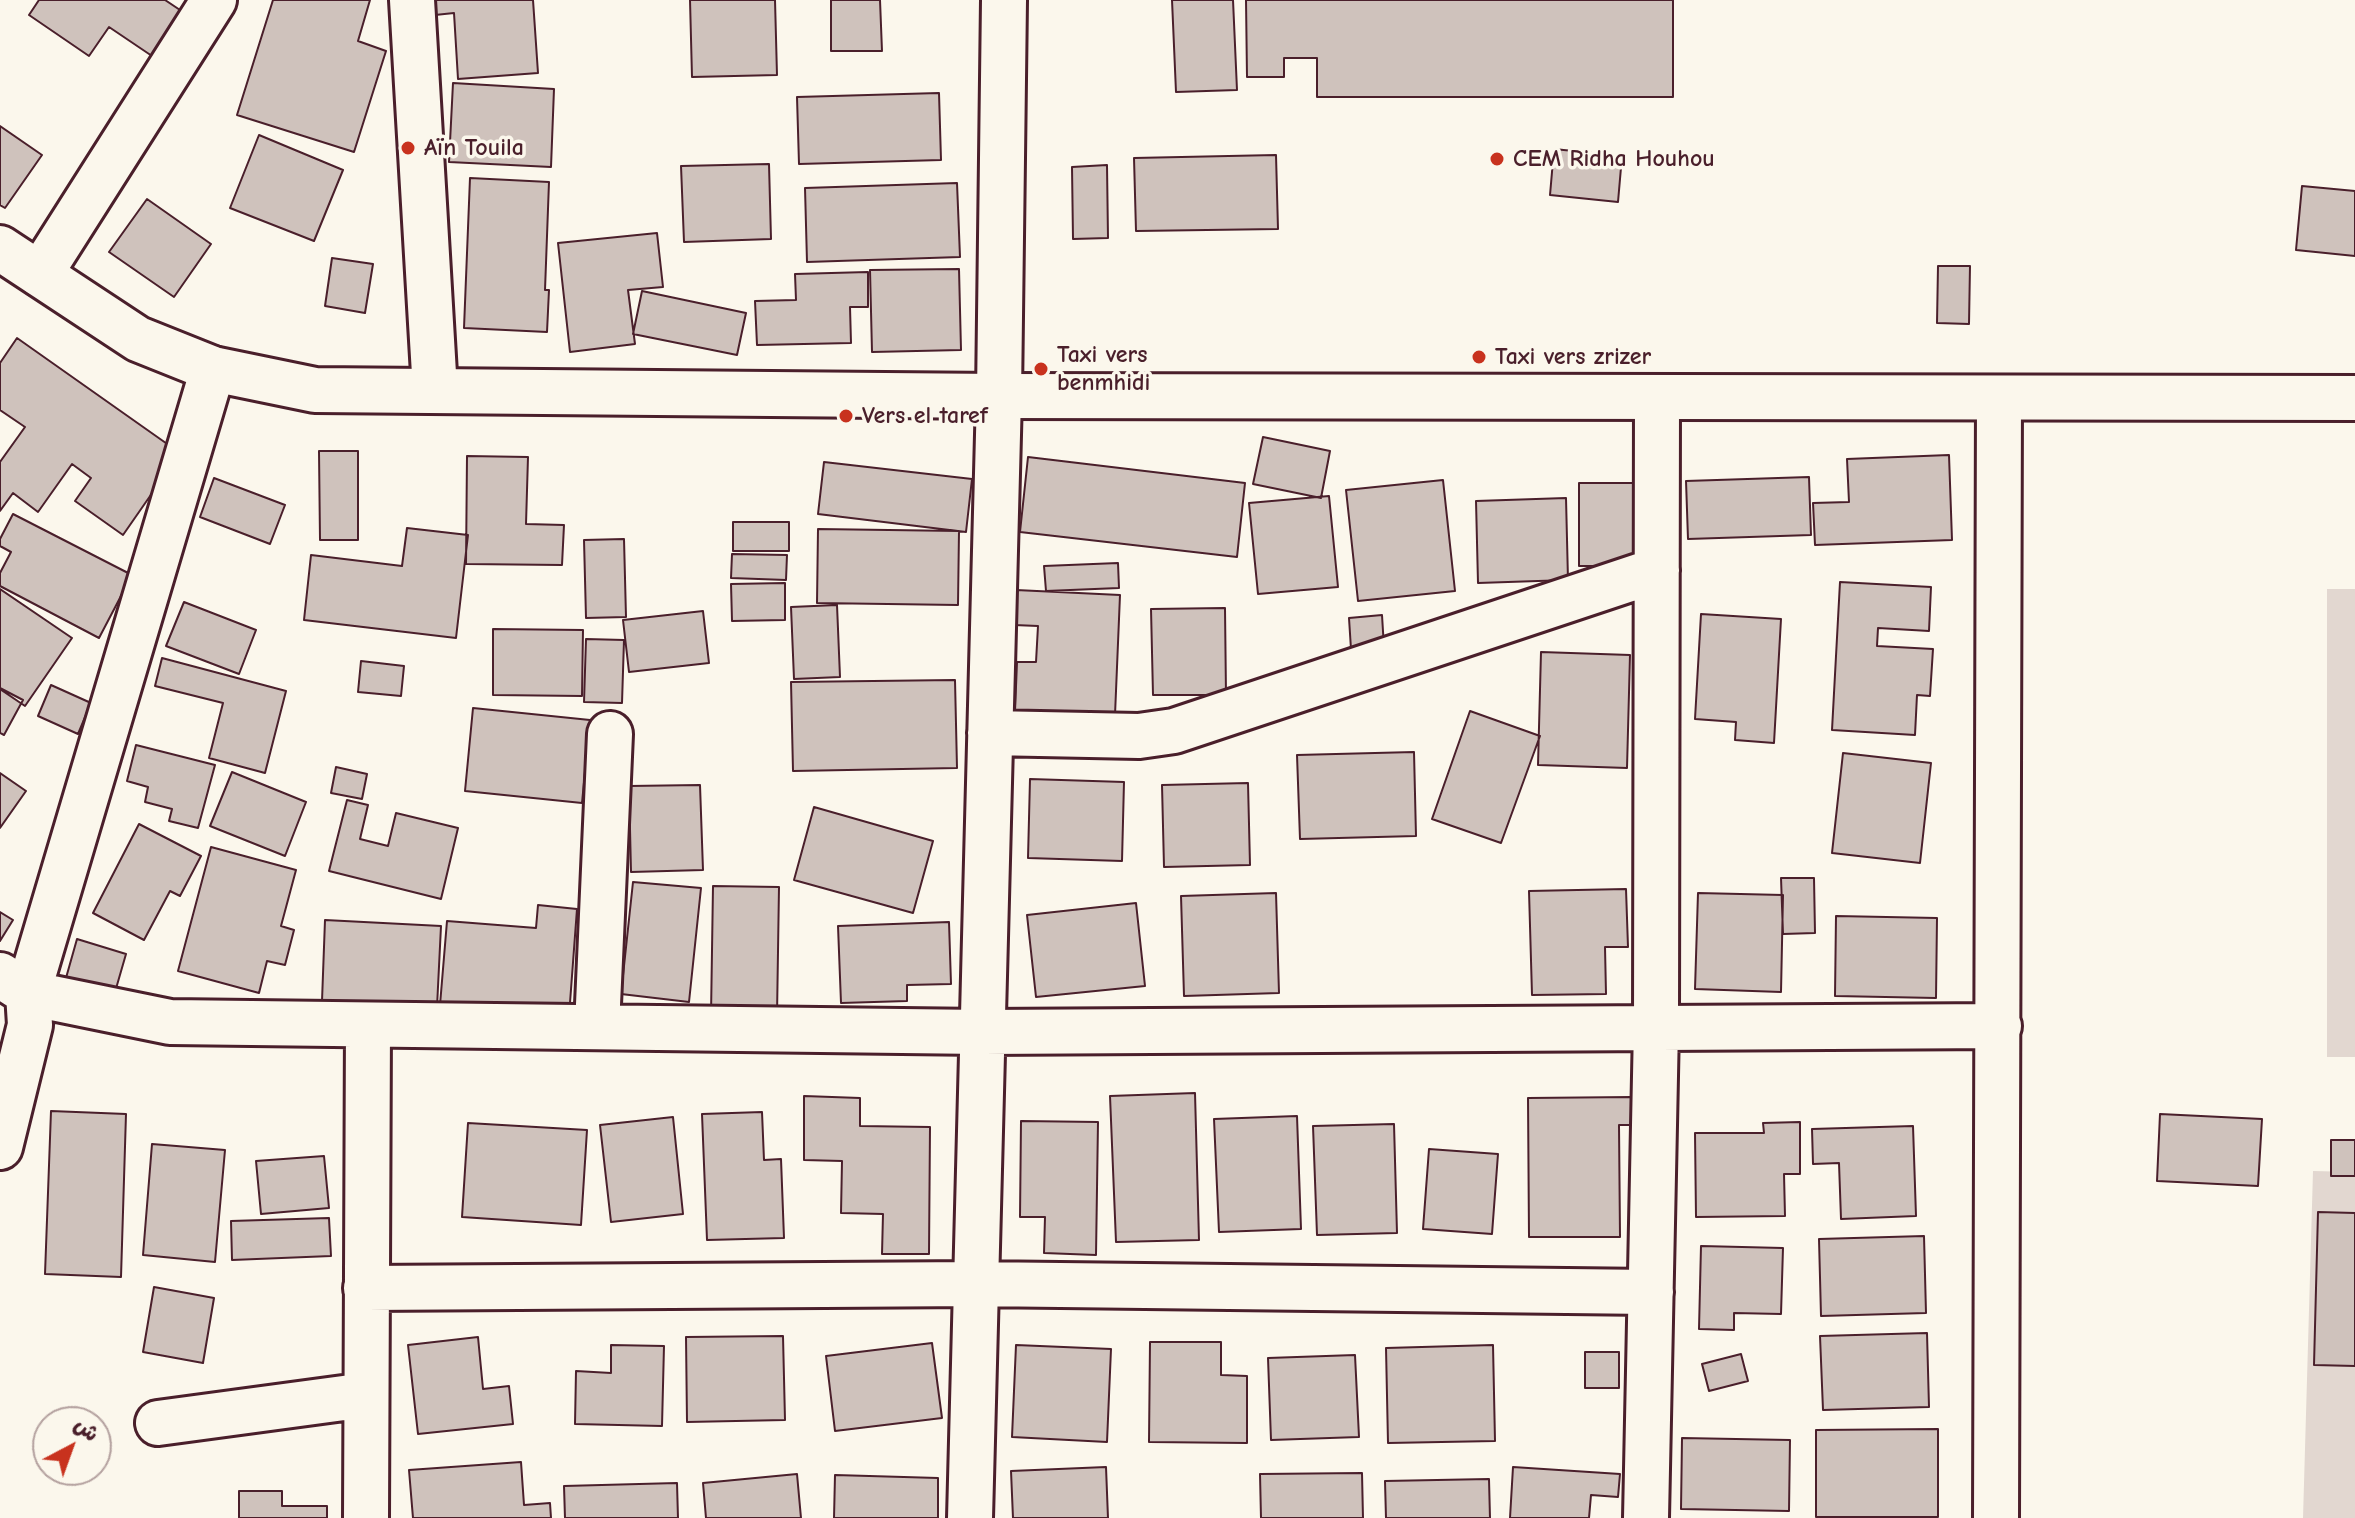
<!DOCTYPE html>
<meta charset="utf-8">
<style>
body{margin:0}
#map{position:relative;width:2355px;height:1518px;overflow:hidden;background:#fbf7ec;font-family:"Comic Neue","Playpen Sans Arabic",sans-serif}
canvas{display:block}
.north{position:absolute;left:32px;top:1406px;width:80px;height:80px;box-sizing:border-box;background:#fbf7ec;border:2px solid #b4a19f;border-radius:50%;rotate:41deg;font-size:22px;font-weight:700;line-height:32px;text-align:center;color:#4a1f2b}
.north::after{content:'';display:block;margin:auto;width:28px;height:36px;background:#c8321e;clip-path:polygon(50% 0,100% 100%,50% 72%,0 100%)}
</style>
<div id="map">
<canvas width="2355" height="1518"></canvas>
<div class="north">ش</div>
</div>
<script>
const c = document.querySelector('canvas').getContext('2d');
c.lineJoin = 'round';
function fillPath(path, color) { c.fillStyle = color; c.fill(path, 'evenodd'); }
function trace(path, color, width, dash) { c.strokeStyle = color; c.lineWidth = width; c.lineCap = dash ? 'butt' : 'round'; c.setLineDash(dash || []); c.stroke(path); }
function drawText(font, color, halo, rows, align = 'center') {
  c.font = font + ' "Comic Neue",sans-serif'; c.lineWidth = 7; c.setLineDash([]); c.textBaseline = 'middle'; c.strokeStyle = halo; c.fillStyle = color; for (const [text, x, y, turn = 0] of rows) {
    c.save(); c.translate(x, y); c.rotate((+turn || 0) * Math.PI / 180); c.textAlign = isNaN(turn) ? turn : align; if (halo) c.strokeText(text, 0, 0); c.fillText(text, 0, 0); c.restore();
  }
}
const green = new Path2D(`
 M2327,589H2355V1057H2327Z
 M2313,1171L2355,1172V1518H2303Z`);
const building = new Path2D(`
 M39,0H165L183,12L152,56L109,27L89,56L29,15Z
 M273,0H370L358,41L386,51L354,152L237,115Z
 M434,0H533L538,73L458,79L454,13L435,15Z
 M690,0H775L777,75L692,77Z
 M831,0H880L882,51H831Z
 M1172,0H1233L1237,90L1176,92Z
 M1246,0H1673V97H1317V58H1284V77H1247Z
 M453,83L554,89L551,167L449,162Z
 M939,93L941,160L799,164L797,97Z
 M0,126L42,155L5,208L0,205Z
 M259,135L343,170L314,241L230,208Z
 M1554,149L1622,156L1618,202L1550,195Z
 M1276,155L1278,229L1136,231L1134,158Z
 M769,164L771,239L684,242L681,166Z
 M1107,165L1108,238L1073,239L1072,167Z
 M470,178L549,182L545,290H549L547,332L464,328Z
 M957,183L960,257L807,262L805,188Z
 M2302,186L2355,191V256L2296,250Z
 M147,199L211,244L174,297L109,252Z
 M657,233L663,287L628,290L635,344L570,352L558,243Z
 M332,258L373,264L365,313L325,306Z
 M1938,266H1970L1969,324L1937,323Z
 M959,269L961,350L872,352L870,270Z
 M868,272V307H850L851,343L757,345L755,301L796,300L795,274Z
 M642,291L746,313L737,355L633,334Z
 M17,338L180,453L123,535L75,501L91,478L72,464L38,512L13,493L0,511V462L25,427L0,410V363Z
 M1263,437L1330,451L1321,498L1253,484Z
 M319,451H358V540H320Z
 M1949,455L1952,540L1815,545L1813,503L1849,502L1847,459Z
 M467,456L528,457L526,524L564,525L562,565L466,564Z
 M1028,457L1245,483L1237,557L1020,532Z
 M824,462L972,479L966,532L818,514Z
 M1809,477L1811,535L1688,539L1686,481Z
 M214,478L285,505L270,544L200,517Z
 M1443,480L1455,591L1358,601L1346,490Z
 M1579,483H1641L1642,566H1579Z
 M1329,496L1338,587L1258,594L1249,503Z
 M1566,498L1568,580L1478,583L1476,501Z
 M13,514L132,575L99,638L0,586V573L11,552L0,546V539Z
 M733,522H789V551H733Z
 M407,528L468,535L456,638L304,620L311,555L402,566Z
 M818,529L959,531L958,605L817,603Z
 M624,539L626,617L586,618L584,540Z
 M732,554L787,555L786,580L731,578Z
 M1118,563L1119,588L1046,591L1044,566Z
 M1840,582L1931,587L1929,631L1878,628L1877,646L1933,649L1930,696L1917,695L1915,735L1832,730Z
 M785,583V620L732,621L731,584Z
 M0,589L72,638L25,706L0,689Z
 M1016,590L1120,595L1115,715L1015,711L1017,662H1036L1038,626L1014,625Z
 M184,602L256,630L239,674L166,646Z
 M837,605L840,677L794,679L791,607Z
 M1225,608L1226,695H1153L1151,609Z
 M703,611L709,663L629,672L623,620Z
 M1701,614L1781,619L1774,743L1735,740L1736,722L1695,719Z
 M1382,615L1385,664L1352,665L1349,618Z
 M493,629L583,630L582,696L493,695Z
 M586,639L624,640L622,703L584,702Z
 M1541,652L1630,655L1627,768L1538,765Z
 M162,658L286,691L265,773L209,758L223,703L155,686Z
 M361,661L404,666L401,696L358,692Z
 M955,680L957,768L793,771L791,682Z
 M51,685L91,703L78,734L38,716Z
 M0,688L23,700L4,735L0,733Z
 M473,708L590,720L582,803L465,791Z
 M1470,711L1540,736L1501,843L1432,819Z
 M136,745L215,765L198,828L169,821L172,809L145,802L148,787L127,781Z
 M1414,752L1416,836L1300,839L1297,755Z
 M1843,753L1931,763L1920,863L1832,853Z
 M336,767L367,774L362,799L331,793Z
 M232,772L306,802L285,856L210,826Z
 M0,773L26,791L0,828Z
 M1030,779L1124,782L1122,861L1028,858Z
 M1248,783L1250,865L1164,867L1162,785Z
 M700,785L703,870L631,872L629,786Z
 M347,800L368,805L360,839L388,846L396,813L458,828L441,899L329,871Z
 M814,807L933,841L913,913L794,880Z
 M139,824L201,856L180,896L170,891L144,940L93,913Z
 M211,847L296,870L281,926L294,930L285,965L267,961L259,993L178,971Z
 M1781,878H1814L1815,933L1783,934Z
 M633,882L701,888L689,1002L621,994Z
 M713,886L779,887L777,1016L711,1015Z
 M1626,889L1628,947H1605L1606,994L1532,995L1529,891Z
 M1276,893L1279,993L1184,996L1181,896Z
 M1698,893L1783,895L1781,992L1695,989Z
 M1136,903L1145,986L1036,997L1027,915Z
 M538,905L577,909L569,1016L440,1005L447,921L536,928Z
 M0,912L13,920L0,941Z
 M1836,916L1937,918L1936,998L1835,996Z
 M325,920L441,926L437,1007L322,1001Z
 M949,922L951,984L907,985V1001L841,1003L838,926Z
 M77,939L126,954L113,999L64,985Z
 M1195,1093L1199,1240L1116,1242L1110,1096Z
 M804,1096L860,1098V1126L930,1127L929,1254H882L883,1214L841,1213L842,1161L804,1160Z
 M1632,1097V1125H1619L1620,1237H1529L1528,1098Z
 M51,1111L126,1114L121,1277L45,1274Z
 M762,1112L764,1160L781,1159L784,1238L707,1240L702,1114Z
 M2160,1114L2262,1119L2258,1186L2157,1181Z
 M1297,1116L1301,1229L1219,1232L1214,1119Z
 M673,1117L683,1214L611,1222L600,1125Z
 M1021,1121L1098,1122L1096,1255L1044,1253L1045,1217H1020Z
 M1800,1122V1174H1784L1785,1216L1696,1217L1695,1133H1764L1763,1123Z
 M468,1123L587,1130L581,1225L462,1217Z
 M1394,1124L1397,1233L1317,1235L1313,1126Z
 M1913,1126L1916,1216L1841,1219L1839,1163L1813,1164L1812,1129Z
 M2331,1140H2355V1176H2331Z
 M152,1144L225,1150L215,1262L143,1255Z
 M1429,1149L1498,1154L1492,1234L1423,1229Z
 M324,1156L329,1208L261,1214L256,1161Z
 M2318,1212L2355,1213V1366L2314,1365Z
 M329,1218L331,1256L232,1260L231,1221Z
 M1924,1236L1926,1313L1821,1316L1819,1239Z
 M1701,1246L1783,1248L1781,1314L1734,1313V1330L1699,1329Z
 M154,1287L214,1298L203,1363L143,1352Z
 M1927,1333L1929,1407L1823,1410L1820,1336Z
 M783,1336L785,1420L687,1422L686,1337Z
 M478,1337L483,1389L509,1386L513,1424L418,1434L408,1345Z
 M1150,1342H1221V1375L1247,1376V1443L1149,1442Z
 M932,1343L942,1418L835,1431L826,1356Z
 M611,1345L664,1346L662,1426L575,1424L576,1371L611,1373Z
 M1016,1345L1111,1349L1107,1442L1012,1437Z
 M1493,1345L1495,1441L1388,1443L1386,1348Z
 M1585,1352H1619V1388H1585Z
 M1741,1354L1748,1381L1709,1391L1702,1364Z
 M1355,1355L1359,1437L1271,1440L1268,1358Z
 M1938,1429V1517H1816V1430Z
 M1682,1438L1790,1440L1789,1511L1681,1509Z
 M521,1462L524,1505L550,1503L551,1518H413L409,1470Z
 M1106,1467L1108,1518H1013L1011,1471Z
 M1513,1467L1620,1474L1618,1497L1591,1495L1589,1518H1510Z
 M1362,1473L1363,1518H1261L1260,1474Z
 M797,1474L801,1518H706L703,1483Z
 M835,1475L938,1478V1518H834Z
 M1489,1479L1490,1518H1386L1385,1481Z
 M677,1483L678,1518H565L564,1486Z
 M239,1491H282V1506H327V1518H239Z`);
const minor = new Path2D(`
 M412,0L435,391
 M40,274L214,0
 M990,733L1139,736L1174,731L1657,570
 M0,975L28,993L170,1022L983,1032L1999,1026
 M597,1027L610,734
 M0,1147L30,1025L28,993L213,369
 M366,1288L976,1284L1651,1292
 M158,1423L366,1395
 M366,1518L368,1025
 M970,1518L999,396L1004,0
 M1646,1518L1656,1027L1657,397
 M1996,1518L1999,398`);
const major = new Path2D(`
 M0,248L138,339L213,369L315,390L999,396L2355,398`);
const markers = [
 [408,148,8,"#c8321e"],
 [1497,159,8,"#c8321e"],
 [1479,357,8,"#c8321e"],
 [1041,369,8,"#c8321e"],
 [846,416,8,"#c8321e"]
];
const poiNames = [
 ["Aïn Touila",424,148],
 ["CEM Ridha Houhou",1513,159],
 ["Taxi vers",1057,355],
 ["benmhidi",1057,383],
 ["Taxi vers zrizer",1495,357],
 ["Vers el taref",862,416]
];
fillPath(green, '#e2d7d0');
fillPath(building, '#cfc2bc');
trace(building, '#4a1f2b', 2);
trace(minor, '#4a1f2b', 50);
trace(major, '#4a1f2b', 50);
trace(minor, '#fbf7ec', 44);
trace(major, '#fbf7ec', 44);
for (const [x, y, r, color] of markers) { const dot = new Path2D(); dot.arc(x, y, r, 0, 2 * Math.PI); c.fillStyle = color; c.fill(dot); trace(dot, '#fbf7ec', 3); }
drawText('bold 24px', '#4a1f2b', '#fbf7ec', poiNames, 'left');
</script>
